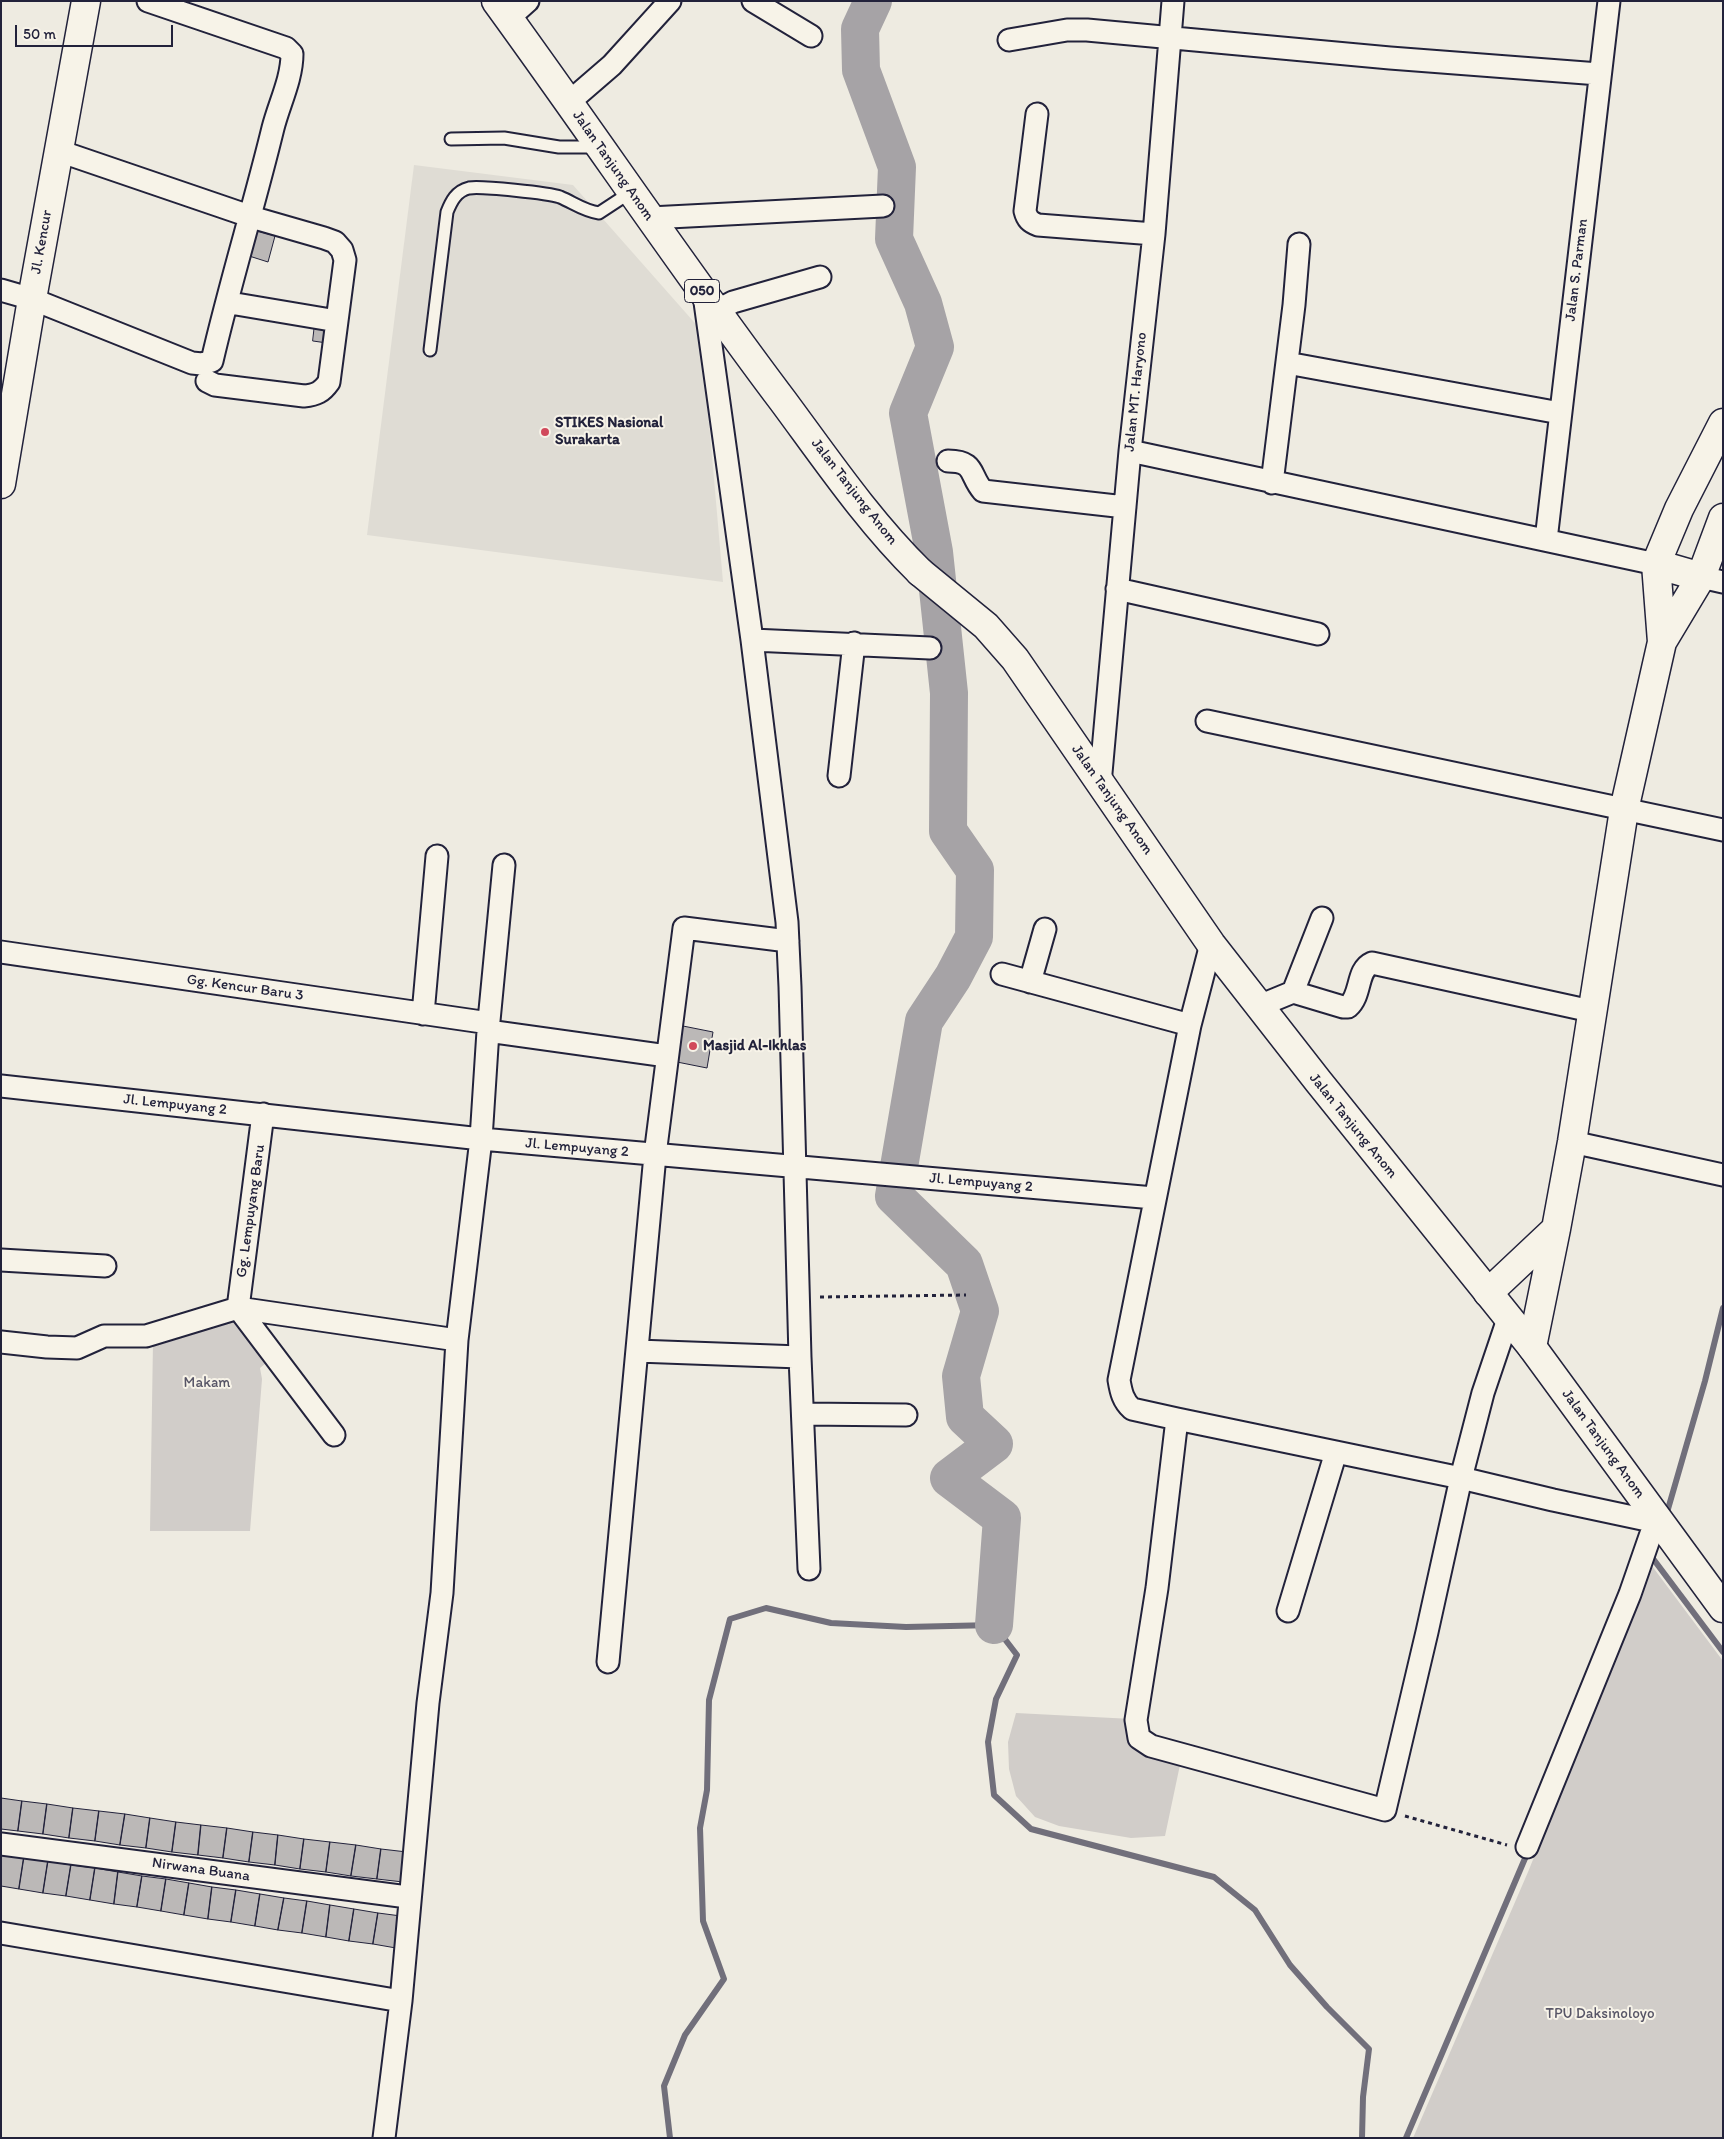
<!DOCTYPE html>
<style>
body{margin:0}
#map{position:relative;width:1724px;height:2139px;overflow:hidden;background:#eeebe1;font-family:Itim,sans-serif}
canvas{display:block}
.frame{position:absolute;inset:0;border:2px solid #22223b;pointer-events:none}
.scale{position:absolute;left:15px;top:25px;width:158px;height:22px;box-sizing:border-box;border:2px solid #22223b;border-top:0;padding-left:6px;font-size:15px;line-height:18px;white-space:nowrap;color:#22223b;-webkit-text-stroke:4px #f7f3e8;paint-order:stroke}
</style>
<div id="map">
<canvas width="1724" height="2139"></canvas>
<div class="frame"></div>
<div class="scale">50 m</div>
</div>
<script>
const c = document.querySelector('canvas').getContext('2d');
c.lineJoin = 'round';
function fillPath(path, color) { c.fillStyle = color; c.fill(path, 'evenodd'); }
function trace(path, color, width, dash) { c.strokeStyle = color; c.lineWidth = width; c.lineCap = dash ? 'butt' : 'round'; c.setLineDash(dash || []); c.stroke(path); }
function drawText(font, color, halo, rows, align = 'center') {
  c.font = font + ' Itim,sans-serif'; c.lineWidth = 4; c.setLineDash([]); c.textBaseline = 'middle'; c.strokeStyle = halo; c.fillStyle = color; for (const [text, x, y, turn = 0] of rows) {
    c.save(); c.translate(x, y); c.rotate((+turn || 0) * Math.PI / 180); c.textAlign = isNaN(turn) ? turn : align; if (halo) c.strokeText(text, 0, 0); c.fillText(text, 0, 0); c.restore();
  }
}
const built = new Path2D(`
 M414,165L573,185L701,330L723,582L367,535Z`);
const green = new Path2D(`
 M234,1317L266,1363L260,1368L262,1379L250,1531H150L153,1342Z
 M1652,1566L1723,1661V2138H1413L1528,1872Z
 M1016,1713L1132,1719L1181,1760L1165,1836L1131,1838L1059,1826L1035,1817L1016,1796L1009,1769L1008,1742Z`);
const stream = new Path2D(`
 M1666,1516L1705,1381L1723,1308
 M1651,1556L1723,1652
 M670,2138L664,2086L685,2035L724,1979L703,1921L700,1828L707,1790L709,1700L730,1619L766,1608L831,1623L906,1627L994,1625L1017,1655L996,1699L988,1742L994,1795L1031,1829L1214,1877L1255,1910L1290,1965L1327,2007L1369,2049L1363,2097L1362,2138
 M1406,2138L1529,1849`);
const river = new Path2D(`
 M873,1L860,29L861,70L897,167L894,239L923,303L935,347L908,413L934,552L949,693L948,831L975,870L974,937L953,977L924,1021L894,1196L964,1264L980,1311L961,1376L965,1417L994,1444L949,1478L1002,1518L994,1625`);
const building = new Path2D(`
 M254,230L275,236L268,262L246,255Z
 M315,323L330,326L327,343L313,341Z
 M678,1025L713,1032L707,1068L672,1061Z
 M1,1798L22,1801L18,1831L1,1829Z
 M22,1801L47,1804L43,1834L18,1831Z
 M47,1804L73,1808L69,1838L43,1834Z
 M73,1808L99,1811L95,1841L69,1838Z
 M99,1811L125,1814L120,1845L95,1841Z
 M125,1814L150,1818L146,1848L120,1845Z
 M150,1818L176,1822L172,1852L146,1848Z
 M176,1822L201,1825L198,1855L172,1852Z
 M201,1825L227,1828L223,1858L198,1855Z
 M227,1828L253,1832L249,1862L223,1858Z
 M253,1832L278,1835L275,1865L249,1862Z
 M278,1835L304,1839L300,1869L275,1865Z
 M304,1839L330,1842L326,1872L300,1869Z
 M330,1842L356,1845L351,1876L326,1872Z
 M356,1845L381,1849L377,1879L351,1876Z
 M381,1849L407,1852L403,1882L377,1879Z
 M1,1854L24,1857L19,1889L1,1886Z
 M24,1857L48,1861L43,1893L19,1889Z
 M48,1861L71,1865L66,1896L43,1893Z
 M71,1865L95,1868L90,1900L66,1896Z
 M95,1868L118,1872L114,1904L90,1900Z
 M118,1872L142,1876L137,1907L114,1904Z
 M142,1876L166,1879L161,1911L137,1907Z
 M166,1879L189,1883L184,1915L161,1911Z
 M189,1883L212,1887L208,1919L184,1915Z
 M212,1887L236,1890L231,1922L208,1919Z
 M236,1890L260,1894L255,1926L231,1922Z
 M260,1894L284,1898L278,1930L255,1926Z
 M284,1898L307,1901L302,1933L278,1930Z
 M307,1901L330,1905L326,1937L302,1933Z
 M330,1905L354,1909L349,1941L326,1937Z
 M354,1909L378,1913L373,1944L349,1941Z
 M378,1913L401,1916L396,1948L373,1944Z`);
const path = new Path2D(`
 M820,1297L966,1295
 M1405,1816L1507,1845`);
const service = new Path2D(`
 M451,139L504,138L559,147H599
 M430,350L447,212C451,202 456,191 469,188C481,186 549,193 560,197C574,203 584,211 599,213L631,192`);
const minor = new Path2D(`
 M753,1L811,36
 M509,18L528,1
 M1009,40L1067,30H1087L1390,58L1599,74
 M568,103L612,65L670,1
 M1037,114L1025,211C1027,219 1030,222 1038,225L1154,234
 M59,151L258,219L324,238L335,242L342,250L345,260L329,382C322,392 316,395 304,396L215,385L207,381
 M650,218L883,206
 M1,290L32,299L192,363L202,364L212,361C230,283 254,206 273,128C279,104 292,79 292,54L286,48L148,1
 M704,295L752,640L787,922L790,987L800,1357L809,1569
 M236,304L337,321
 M716,311L733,302L820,277
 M1287,363L1560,413
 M1130,451L1656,564
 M948,461C976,461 969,475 983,491L1125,507
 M1272,483L1294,305L1299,244
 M1546,540L1609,1
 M1701,577L1723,582
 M1117,589L1318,634
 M752,640L930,648
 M1207,721L1723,830
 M839,776L854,643
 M1100,784L1130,451L1154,234L1173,1
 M1211,944L1190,1025L1119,1380C1121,1392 1123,1401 1132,1409L1177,1419L1461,1478L1553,1500L1661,1523
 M1,952L489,1023
 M1002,974L1190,1025
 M1030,982L1045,929
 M1293,992L1322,918
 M1259,1006L1293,992L1343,1007H1348C1362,995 1356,970 1372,963L1591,1011
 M423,1014L437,856
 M488,1031L667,1056
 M1,1086L481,1139L1154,1198
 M1572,1142L1723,1175
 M1,1260L105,1266
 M238,1308L263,1114
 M238,1308L334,1435
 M1,1342L47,1347L77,1348L104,1336H146L238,1308L457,1340
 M637,1351L800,1357
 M803,1414L906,1415
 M1177,1419L1157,1588L1136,1720L1139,1738L1151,1746L1385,1810L1427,1632L1461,1478L1483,1393L1508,1319
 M1288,1611L1336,1452
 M608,1662L655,1155L684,928L788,941
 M1,1844L400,1896
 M1527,1847L1630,1594L1655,1522
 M1,1933L401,2001
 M384,2138L401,2001L428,1703L442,1593L457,1340L481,1139L488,1031L504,865`);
const tertiary = new Path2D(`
 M1,484L32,299L86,1
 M1656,564L1701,577
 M1662,642L1701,577L1723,518
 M1488,1293L1556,1229
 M1532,1347L1556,1229L1572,1142L1624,810L1662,642L1656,564L1679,509L1723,423`);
const secondary = new Path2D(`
 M920,572L986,626L1015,659L1211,944L1318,1081L1532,1347L1723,1608`);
const primary = new Path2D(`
 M496,1C593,134 684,270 783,401C826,459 868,521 920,572`);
const markers = [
 [545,432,5,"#d1495b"],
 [693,1046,5,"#d1495b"]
];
const shields = [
 [702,291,35]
];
const shieldNames = [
 ["050",702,291]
];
const streetNames = [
 ["Jalan Tanjung Anom",613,166,55],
 ["Jl. Kencur",42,242,-80],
 ["Jalan S. Parman",1577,270,-83],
 ["Jalan MT. Haryono",1136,392,-84],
 ["Jalan Tanjung Anom",854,492,52],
 ["Jalan Tanjung Anom",1112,800,55],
 ["Gg. Kencur Baru 3",245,988,8],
 ["Jl. Lempuyang 2",175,1105,6],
 ["Jalan Tanjung Anom",1353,1126,51],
 ["Jl. Lempuyang 2",577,1148,5],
 ["Jl. Lempuyang 2",981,1183,5],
 ["Gg. Lempuyang Baru",251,1211,-82],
 ["Jalan Tanjung Anom",1603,1444,54],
 ["Nirwana Buana",201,1870,8]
];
const poiNames = [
 ["STIKES Nasional",555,423],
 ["Surakarta",555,440],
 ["Masjid Al-Ikhlas",703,1046]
];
const parkNames = [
 ["Makam",207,1383],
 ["TPU Daksinoloyo",1600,2014]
];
fillPath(built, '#dfdcd4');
fillPath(green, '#d1cdc9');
trace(stream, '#716f7b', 6);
trace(river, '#a6a3a6', 38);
fillPath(building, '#bbb8b7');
trace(building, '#22223b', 1);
trace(service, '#22223b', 15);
trace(minor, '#22223b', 25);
trace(tertiary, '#22223b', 31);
trace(secondary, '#22223b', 31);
trace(primary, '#22223b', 31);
trace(path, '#22223b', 3, [4, 4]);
trace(service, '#f7f3e8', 11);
trace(minor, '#f7f3e8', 21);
trace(tertiary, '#f7f3e8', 28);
trace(secondary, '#f7f3e8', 28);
trace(primary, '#f7f3e8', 28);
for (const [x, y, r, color] of markers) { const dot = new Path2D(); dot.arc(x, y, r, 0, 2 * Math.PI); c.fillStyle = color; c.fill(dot); trace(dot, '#f7f3e8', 2); }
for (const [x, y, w] of shields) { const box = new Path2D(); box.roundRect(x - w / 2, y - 11.5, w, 23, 4); c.fillStyle = '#f7f3e8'; c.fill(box); trace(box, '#22223b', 1); }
drawText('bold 14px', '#22223b', null, shieldNames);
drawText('15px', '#22223b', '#f7f3e8', streetNames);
drawText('bold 15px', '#22223b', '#f7f3e8', poiNames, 'left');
drawText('15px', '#575566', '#f7f3e8', parkNames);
</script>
